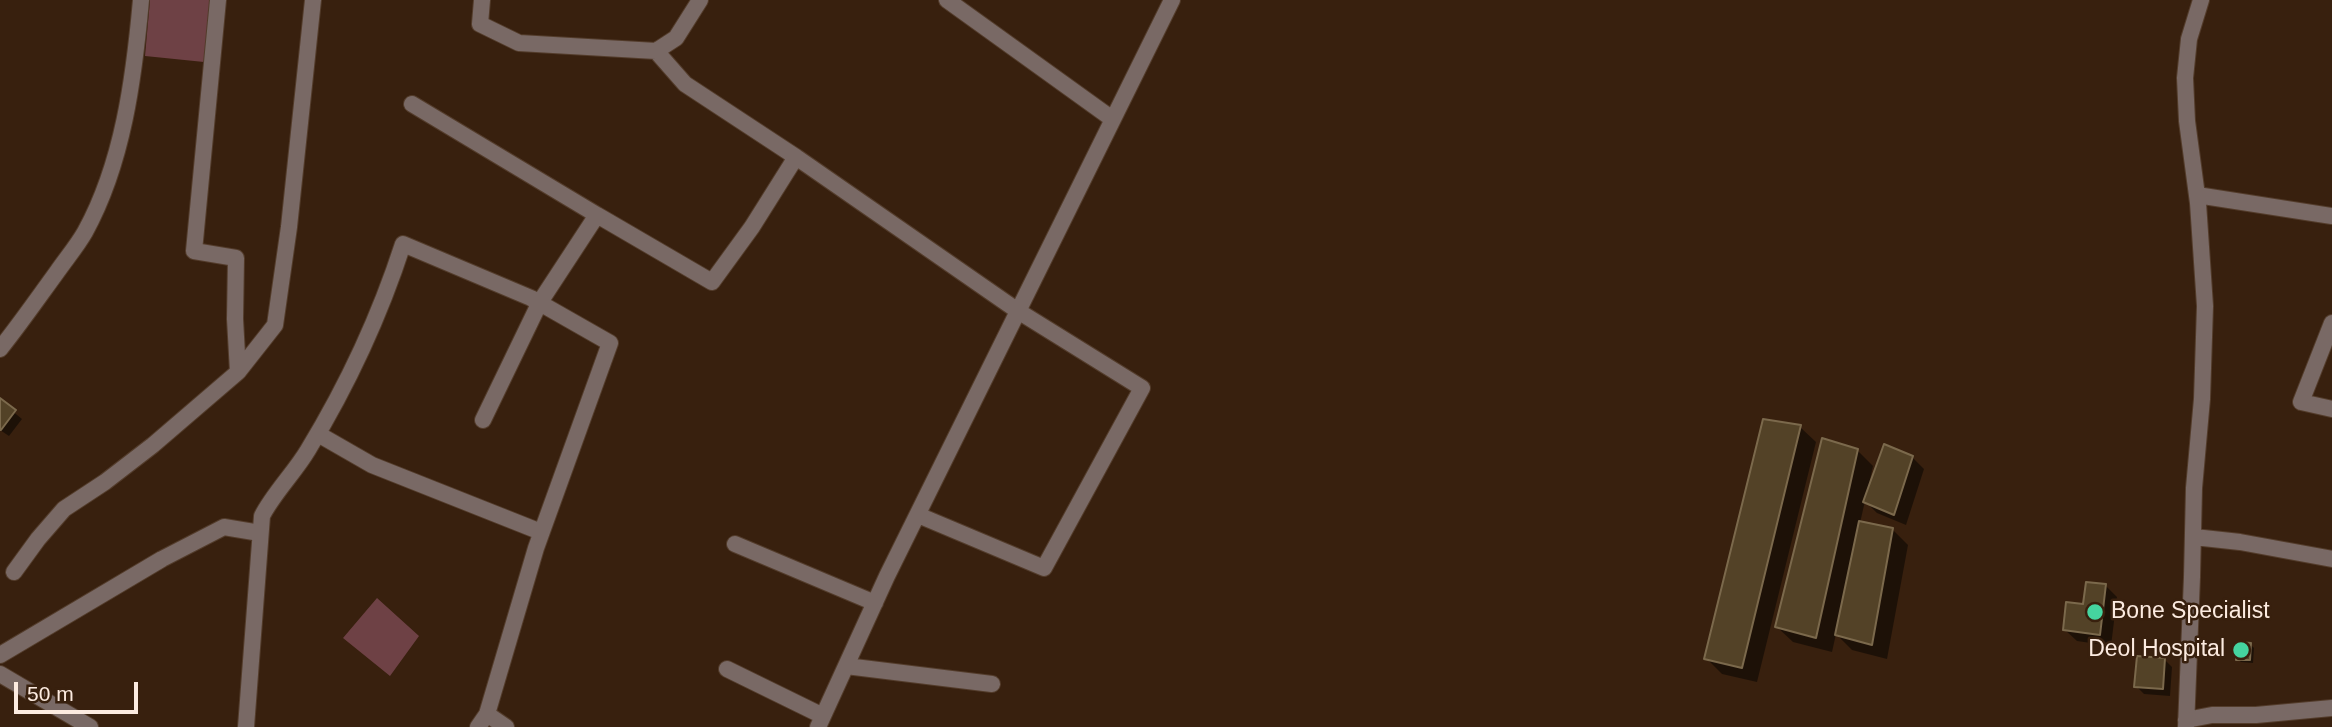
<!DOCTYPE html>
<style>
body{margin:0}
#map{position:relative;width:2332px;height:727px;overflow:hidden;background:#38200e;font-family:Arial,sans-serif}
canvas{display:block}
.scale{position:absolute;left:14px;top:682px;width:124px;height:32px;box-sizing:border-box;border:4px solid #fcebe0;border-top:0;padding-left:9px;font-size:21px;line-height:24px;white-space:nowrap;color:#fcebe0;-webkit-text-stroke:5px #38200e;paint-order:stroke}
</style>
<div id="map">
<canvas width="2332" height="727"></canvas>
<div class="scale">50 m</div>
</div>
<script>
const c = document.querySelector('canvas').getContext('2d');
c.lineJoin = 'round';
function fillPath(path, color) { c.fillStyle = color; c.fill(path, 'evenodd'); }
function trace(path, color, width, dash) { c.strokeStyle = color; c.lineWidth = width; c.lineCap = dash ? 'butt' : 'round'; c.setLineDash(dash || []); c.stroke(path); }
function drawText(font, color, halo, rows, align = 'center') {
  c.font = font + ' Arial,sans-serif'; c.lineWidth = 5; c.setLineDash([]); c.textBaseline = 'middle'; c.strokeStyle = halo; c.fillStyle = color; for (const [text, x, y, turn = 0] of rows) {
    c.save(); c.translate(x, y); c.rotate((+turn || 0) * Math.PI / 180); c.textAlign = isNaN(turn) ? turn : align; if (halo) c.strokeText(text, 0, 0); c.fillText(text, 0, 0); c.restore();
  }
}
const green = new Path2D(`
 M150,0H210L204,62L145,56Z
 M377,598L419,636L390,676L343,638Z`);
const shadow = new Path2D(`
 M0,401L22,419L9,436L0,430Z
 M1800,427L1816,442L1757,682L1722,674L1706,658Z
 M1857,450L1873,466L1869,484L1871,485L1912,457L1924,469L1906,525L1877,513L1865,501L1860,523L1892,529L1908,545L1887,659L1852,650L1836,634L1832,652L1793,642L1777,627Z
 M2106,586L2117,597L2111,646L2077,641L2065,630Z
 M2250,644L2254,648L2253,663L2241,662L2238,659Z
 M2165,660L2172,667L2170,696L2144,694L2136,686Z`);
const building = new Path2D(`
 M0,398L16,410L1,430H0Z
 M1763,419L1801,425L1742,668L1704,659Z
 M1822,438L1858,449L1816,638L1775,627Z
 M1884,444L1913,456L1894,515L1863,502Z
 M1859,521L1893,528L1872,645L1835,635Z
 M2086,582L2106,584L2100,635L2063,630L2066,602L2083,604Z
 M2237,642L2251,643L2250,660H2236Z
 M2137,656L2165,658L2163,689L2134,687Z`);
const minor = new Path2D(`
 M482,0L480,24L519,43L656,51L676,38L700,0
 M947,0L1111,118
 M656,51L685,84L796,157
 M412,104L597,215L540,302L483,420
 M2197,195L2332,216
 M597,215L712,282L752,227L796,157L1018,311L1142,388L1044,568L918,515
 M2332,323L2301,402L2332,409
 M0,349C20,324 38,298 57,272C66,259 77,246 85,232C123,163 134,78 141,0
 M238,372L275,325L289,227L313,0
 M318,434L372,465L541,532
 M2194,537L2240,542L2332,559
 M735,544L875,603
 M14,572L38,539L64,509L105,482L153,445L238,372L235,319L236,258L194,251L218,0
 M0,655L162,559L224,527L260,533
 M846,666L992,684
 M727,669L823,716
 M0,674L90,727
 M2186,720L2212,715H2256L2332,708
 M246,727L262,516C273,494 295,472 308,450C347,386 380,315 403,244L531,298L610,343L536,548L487,714
 M478,727L487,714L506,727
 M818,727L887,576L1172,0
 M2186,727L2192,577L2194,488L2202,399L2205,306L2198,203L2187,121L2185,78L2189,39L2201,0`);
const markers = [
 [2095,612,9,"#45d49f"],
 [2241,650,9,"#45d49f"]
];
const poiNames = [
 ["Bone Specialist",2111,612],
 ["Deol Hospital",2225,650,"right"]
];
fillPath(green, '#6e4145');
fillPath(shadow, '#0007');
fillPath(building, '#534227');
trace(building, '#7b694c', 2);
trace(minor, '#533c2b', 18);
trace(minor, '#796965', 16);
for (const [x, y, r, color] of markers) { const dot = new Path2D(); dot.arc(x, y, r, 0, 2 * Math.PI); c.fillStyle = color; c.fill(dot); trace(dot, '#38200e', 2.5); }
drawText('23px', '#fcebe0', '#38200e', poiNames, 'left');
</script>
